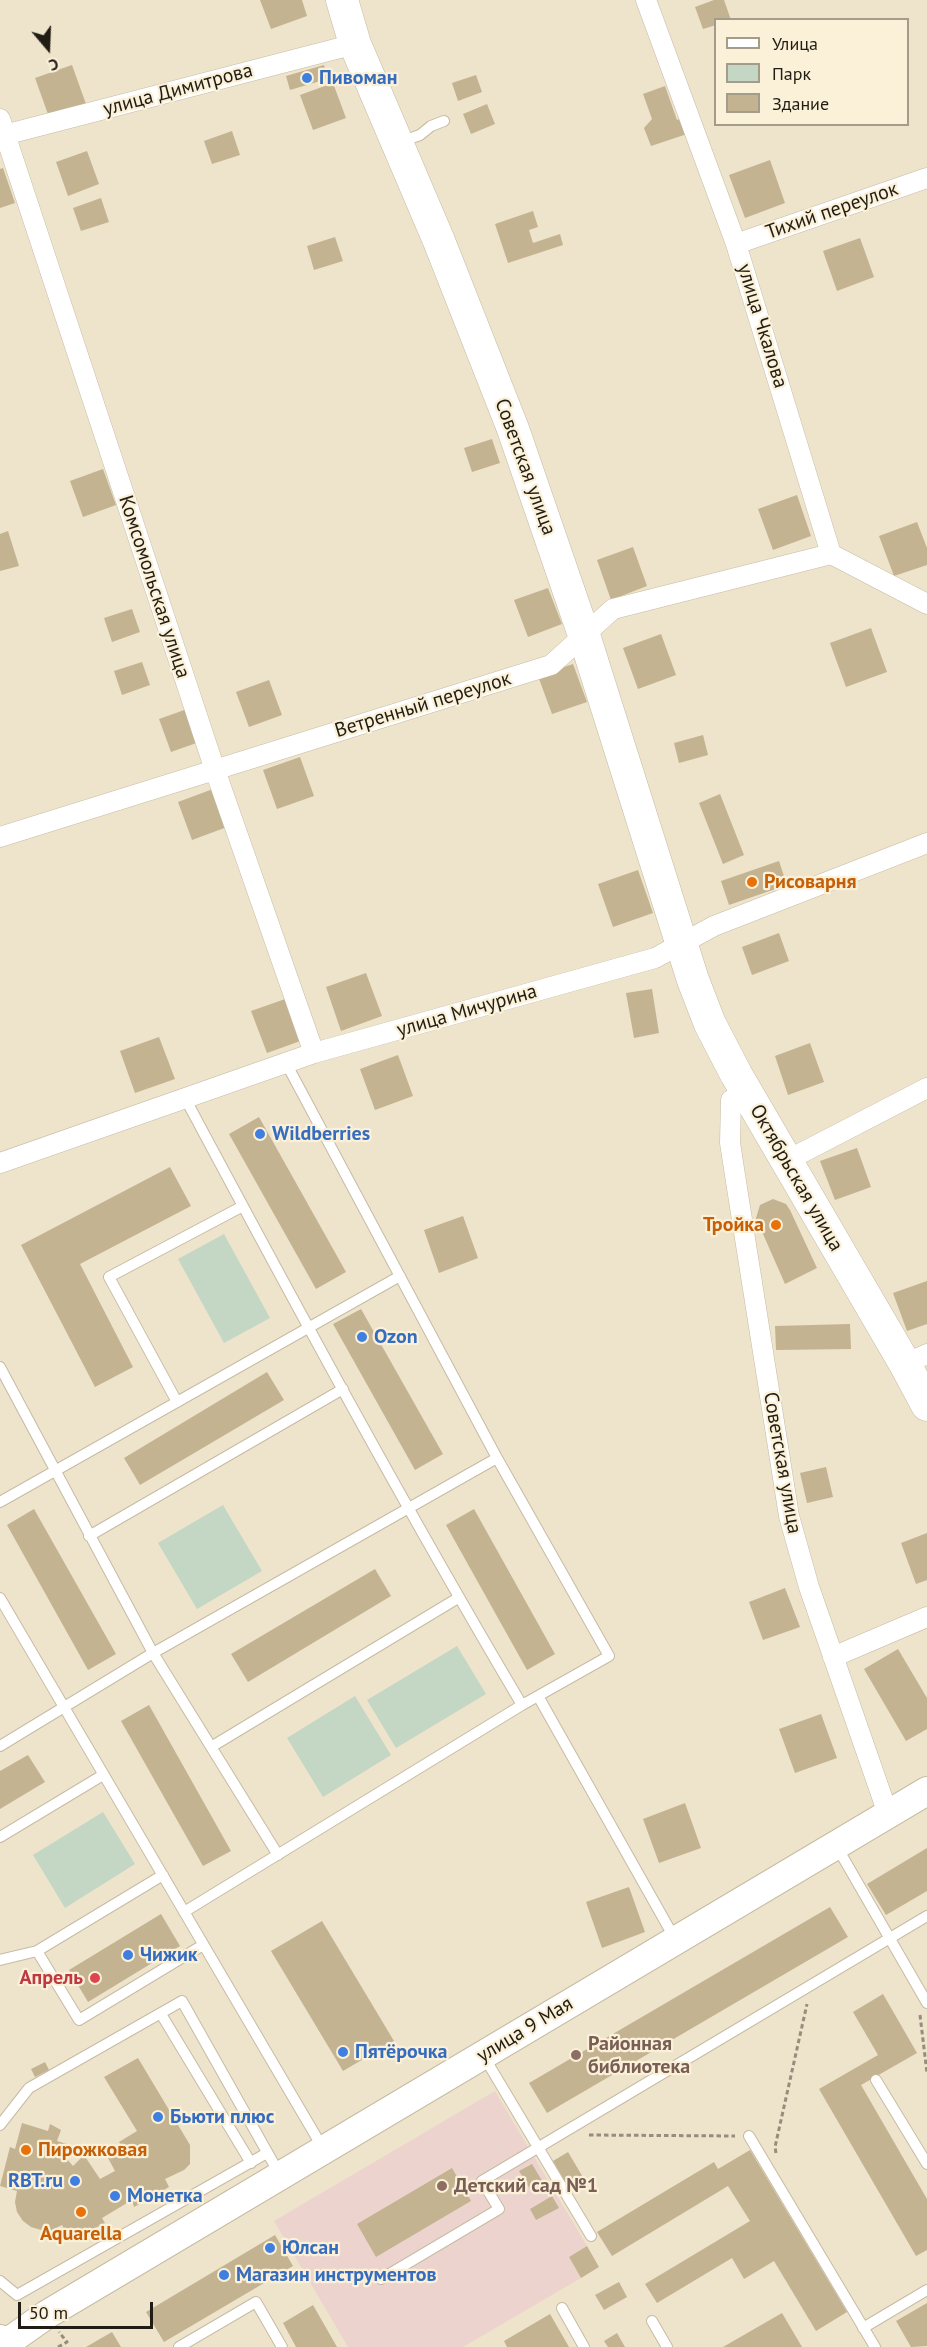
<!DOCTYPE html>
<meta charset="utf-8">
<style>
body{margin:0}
#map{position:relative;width:927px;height:2347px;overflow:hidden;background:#eee3cb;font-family:"PT Sans",sans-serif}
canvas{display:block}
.legend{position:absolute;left:714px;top:18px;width:195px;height:108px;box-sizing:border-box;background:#fbf0d8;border:2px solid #a49c8a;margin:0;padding:8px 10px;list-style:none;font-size:18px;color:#211d14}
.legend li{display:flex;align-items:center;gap:12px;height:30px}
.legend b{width:30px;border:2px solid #a49c8a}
.north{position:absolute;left:18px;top:18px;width:60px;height:60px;-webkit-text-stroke:4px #fbf0d8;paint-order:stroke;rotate:161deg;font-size:16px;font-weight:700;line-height:24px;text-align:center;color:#211d14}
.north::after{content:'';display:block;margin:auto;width:21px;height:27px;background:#211d14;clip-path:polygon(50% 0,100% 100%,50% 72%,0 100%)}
.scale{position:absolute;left:18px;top:2302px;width:135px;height:27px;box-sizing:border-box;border:3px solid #211d14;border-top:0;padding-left:8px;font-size:18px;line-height:21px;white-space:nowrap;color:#211d14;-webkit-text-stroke:4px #fbf0d8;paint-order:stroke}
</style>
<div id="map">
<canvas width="927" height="2347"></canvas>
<ul class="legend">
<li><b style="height:8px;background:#fff"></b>Улица</li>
<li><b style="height:16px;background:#c4d7c5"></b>Парк</li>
<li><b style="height:16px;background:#c3b391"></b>Здание</li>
</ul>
<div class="north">С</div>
<div class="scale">50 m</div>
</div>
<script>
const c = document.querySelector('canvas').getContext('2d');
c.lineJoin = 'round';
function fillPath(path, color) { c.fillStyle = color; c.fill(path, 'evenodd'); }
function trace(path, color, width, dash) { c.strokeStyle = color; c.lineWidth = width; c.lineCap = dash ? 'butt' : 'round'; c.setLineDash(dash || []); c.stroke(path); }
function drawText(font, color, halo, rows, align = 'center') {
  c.font = font + ' "PT Sans",sans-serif'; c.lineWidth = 4.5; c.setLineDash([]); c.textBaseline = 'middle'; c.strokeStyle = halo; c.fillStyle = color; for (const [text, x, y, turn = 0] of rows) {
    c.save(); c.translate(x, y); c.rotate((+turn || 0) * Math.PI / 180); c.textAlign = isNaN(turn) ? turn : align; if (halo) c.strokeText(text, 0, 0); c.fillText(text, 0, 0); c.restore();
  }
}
const education = new Path2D(`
 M495,2091L587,2246L569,2257L581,2278L463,2347H348L274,2221Z`);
const green = new Path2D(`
 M224,1234L270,1318L224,1343L178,1259Z
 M223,1505L262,1571L197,1609L158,1543Z
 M457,1646L486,1694L396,1748L367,1700Z
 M355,1696L391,1755L323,1797L287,1738Z
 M103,1812L135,1864L65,1908L33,1855Z`);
const building = new Path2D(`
 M260,0H302L307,16L271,29Z
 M714,0H724L731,20H716V25L703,29L695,7Z
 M72,65L86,104L49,117L35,78Z
 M324,65L327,79L290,90L286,76Z
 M476,75L482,92L458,101L452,83Z
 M333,83L346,118L313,130L300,95Z
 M665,86L677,120L684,117L690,133L651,146L644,128L652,119L643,94Z
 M487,104L495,124L471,134L463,114Z
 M232,131L240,155L212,164L204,141Z
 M87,151L99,184L68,196L56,162Z
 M770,160L785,203L745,218L729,175Z
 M3,168L15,203L0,208V169Z
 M101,198L109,222L81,231L73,208Z
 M533,211L538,227L529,230L533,243L560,234L563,245L508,263L495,224Z
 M335,237L343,261L314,270L307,246Z
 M860,238L874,277L837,291L823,251Z
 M492,439L500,463L472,472L464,448Z
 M103,469L116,505L83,517L70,481Z
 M797,495L811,536L773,550L758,509Z
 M917,522L927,548V565L894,576L879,536Z
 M8,531L19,566L0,571V534Z
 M633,547L647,586L611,600L597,560Z
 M548,588L562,624L528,637L514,600Z
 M132,609L140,632L112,642L104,618Z
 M871,628L887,672L846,687L830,643Z
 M661,634L676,675L638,689L623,648Z
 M142,662L150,685L122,695L114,671Z
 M573,664L587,702L552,714L538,676Z
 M269,680L282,715L249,727L236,692Z
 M190,708L202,741L171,752L159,719Z
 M703,735L708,755L679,763L674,743Z
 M300,757L314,796L277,809L263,770Z
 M213,789L227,827L192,840L178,802Z
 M720,794L744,855L723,864L699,803Z
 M779,861L787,885L729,905L721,881Z
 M638,870L653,913L613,927L598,884Z
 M779,933L789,961L752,975L742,947Z
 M366,973L382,1016L341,1031L326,987Z
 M652,989L659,1033L634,1038L626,993Z
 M291,997L306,1039L267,1053L251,1011Z
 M159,1037L175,1079L135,1093L120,1051Z
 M810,1043L824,1082L788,1095L775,1056Z
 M398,1055L413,1096L375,1110L360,1069Z
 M259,1117L346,1272L316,1289L229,1134Z
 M857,1148L871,1187L835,1200L820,1161Z
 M170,1167L191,1206L80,1264L133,1367L95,1387L21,1245Z
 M773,1199L786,1204L790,1210L817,1268L785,1284L756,1218L760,1205Z
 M463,1216L478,1258L439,1273L424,1230Z
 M927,1281V1324L907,1331L893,1293Z
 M361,1309L443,1454L415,1470L333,1324Z
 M850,1324L851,1349L776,1350L775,1326Z
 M267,1372L284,1400L140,1485L124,1458Z
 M826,1467L833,1497L807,1503L800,1473Z
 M34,1509L116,1654L88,1670L7,1525Z
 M474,1509L555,1654L527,1670L446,1525Z
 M927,1533V1580L916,1584L901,1543Z
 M375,1569L391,1596L248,1682L231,1654Z
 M785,1588L800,1627L763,1640L749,1602Z
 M898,1649L927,1698V1729L906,1741L864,1669Z
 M149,1705L231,1851L203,1866L121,1721Z
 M821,1714L837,1758L795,1773L779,1729Z
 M28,1755L45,1782L0,1809V1771Z
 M685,1803L701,1848L659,1863L643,1819Z
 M927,1848V1891L886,1915L867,1884Z
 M629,1887L645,1932L602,1948L586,1902Z
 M830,1907L848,1937L547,2113L529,2083Z
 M161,1914L180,1946L88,2002L69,1970Z
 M322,1921L394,2041L343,2071L271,1951Z
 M883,1994L917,2053L861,2085L927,2199V2250L916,2256L819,2089L878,2055L853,2012Z
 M138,2058L190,2145V2164L184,2170L165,2179L169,2187L134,2207L132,2200L102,2218L105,2223L70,2241L62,2225L52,2230H41L31,2227L23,2221L17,2212L15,2202L17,2191L0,2186L10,2147L15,2149L22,2123L48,2131L50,2124L61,2130L57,2141L70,2145L67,2159L73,2166L84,2155L100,2179L115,2171L107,2156L122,2147L119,2142L137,2131L104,2077Z
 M45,2062L49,2070L35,2077L31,2069Z
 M750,2150L847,2312L816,2331L774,2261L744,2279L732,2258L657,2303L645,2284L750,2221L728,2186L612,2256L597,2232L714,2162L718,2169Z
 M568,2152L584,2179L569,2189L553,2161Z
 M532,2164L544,2184L532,2192L519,2171Z
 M452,2168L471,2201L376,2257L357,2224Z
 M552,2196L559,2208L536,2220L530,2209Z
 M275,2235L293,2266L164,2342L146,2312Z
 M587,2246L599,2267L581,2278L569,2257Z
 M619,2282L627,2297L604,2310L595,2295Z
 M927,2303V2346L911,2347L896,2321Z
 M313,2305L337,2347H296L283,2323Z
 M782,2313L802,2347H723Z
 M550,2314L569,2347H507L504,2341Z
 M112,2332L121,2347H86Z
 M617,2333L625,2347H608L604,2341Z`);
const path = new Path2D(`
 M920,2015L927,2073
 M589,2135L735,2136
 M776,2153L775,2147L807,2004
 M58,2347L67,2342L59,2332`);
const lane = new Path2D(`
 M400,142L420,135L431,126L444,121
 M185,1098C294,1302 404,1506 522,1705
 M0,1367L153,1653L278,1855
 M177,1402L109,1277L243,1206
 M0,1502L400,1276
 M89,1536L343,1389
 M0,1598L324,2150
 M538,1696L675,1939
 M0,1746L153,1653L497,1458
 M211,1747L458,1598
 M0,1837L103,1775
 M837,1847L927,2003
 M163,1875L37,1951L79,2020L203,1945
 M184,1912L522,1705L609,1656L497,1458L286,1063
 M0,1960L37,1951
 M161,2014L251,2163
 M483,2055L591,2236
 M876,2080L927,2164
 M0,2125L29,2088L182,2001L280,2175
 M749,2136L875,2347
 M381,2279L499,2209L482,2181L927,1916
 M0,2281L17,2295L267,2153
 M562,2308L584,2347
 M652,2321L667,2347
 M863,2328L927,2290
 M179,2347L256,2302L282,2347`);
const street = new Path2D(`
 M646,0L736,244L831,554L927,604
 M0,119L215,770L314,1053
 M0,136L355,44
 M736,244L927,178
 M0,837L551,665L613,609L831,554
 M731,1100L730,1143L737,1188L789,1516L809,1587L888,1814
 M786,1161L927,1088
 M0,1163L314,1053L655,958L714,926L927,843
 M905,1364L927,1354
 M833,1657L927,1617`);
const secondary = new Path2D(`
 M0,2339L5,2344L46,2315L927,1791`);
const primary = new Path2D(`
 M342,0L355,44L439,241L513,429L584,635L693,980L710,1024L736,1074L905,1364L927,1405`);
const markers = [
 [307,78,6,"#3f7fe0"],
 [752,882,6,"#e8710a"],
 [260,1134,6,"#3f7fe0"],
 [776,1225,6,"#e8710a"],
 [362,1337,6,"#3f7fe0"],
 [128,1955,6,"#3f7fe0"],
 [95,1978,6,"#e0444e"],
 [343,2052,6,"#3f7fe0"],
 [576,2055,6,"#8d6e63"],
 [158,2117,6,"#3f7fe0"],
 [26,2150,6,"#e8710a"],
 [75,2181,6,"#3f7fe0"],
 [442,2186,6,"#8d6e63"],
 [115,2196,6,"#3f7fe0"],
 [81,2212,6,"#e8710a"],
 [270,2248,6,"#3f7fe0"],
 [224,2275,6,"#3f7fe0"]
];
const shopNames = [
 ["Пивоман",319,78],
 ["Wildberries",272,1134],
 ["Ozon",374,1337],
 ["Чижик",140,1955],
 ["Пятёрочка",355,2052],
 ["Бьюти плюс",170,2117],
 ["RBT.ru",63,2181,"right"],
 ["Монетка",127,2196],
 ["Юлсан",282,2248],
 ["Магазин инструментов",236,2275]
];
const streetNames = [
 ["улица Димитрова",178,90,-15],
 ["Тихий переулок",832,211,-19],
 ["улица Чкалова",762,326,73],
 ["Советская улица",525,467,70],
 ["Комсомольская улица",154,587,72],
 ["Ветренный переулок",423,705,-17],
 ["улица Мичурина",467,1011,-16],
 ["Октябрьская улица",796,1178,60],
 ["Советская улица",782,1463,80],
 ["улица 9 Мая",525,2030,-31]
];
const foodNames = [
 ["Рисоварня",764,882],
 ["Тройка",764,1225,"right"],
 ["Пирожковая",38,2150],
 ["Aquarella",81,2234,"center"]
];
const healthNames = [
 ["Апрель",83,1978]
];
const educationNames = [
 ["Районная",588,2044],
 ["библиотека",588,2067],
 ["Детский сад №1",454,2186]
];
fillPath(education, '#edd3ce');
fillPath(green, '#c4d7c5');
fillPath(building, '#c3b391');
trace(lane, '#c6bba3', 12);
trace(street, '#c6bba3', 21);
trace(secondary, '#c6bba3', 30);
trace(primary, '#c6bba3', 33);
trace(path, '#968e7c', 3, [4.5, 3]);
trace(lane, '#fff', 10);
trace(street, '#fff', 20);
trace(secondary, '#fff', 28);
trace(primary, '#fff', 32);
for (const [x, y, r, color] of markers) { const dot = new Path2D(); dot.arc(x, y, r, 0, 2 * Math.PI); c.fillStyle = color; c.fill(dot); trace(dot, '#fbf0d8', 2); }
drawText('bold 20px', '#366cbe', '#fbf0d8', shopNames, 'left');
drawText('20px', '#211d14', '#fbf0d8', streetNames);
drawText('bold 20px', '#c56008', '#fbf0d8', foodNames, 'left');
drawText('bold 20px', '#be3a42', '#fbf0d8', healthNames, 'right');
drawText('bold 20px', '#785e54', '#fbf0d8', educationNames, 'left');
</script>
